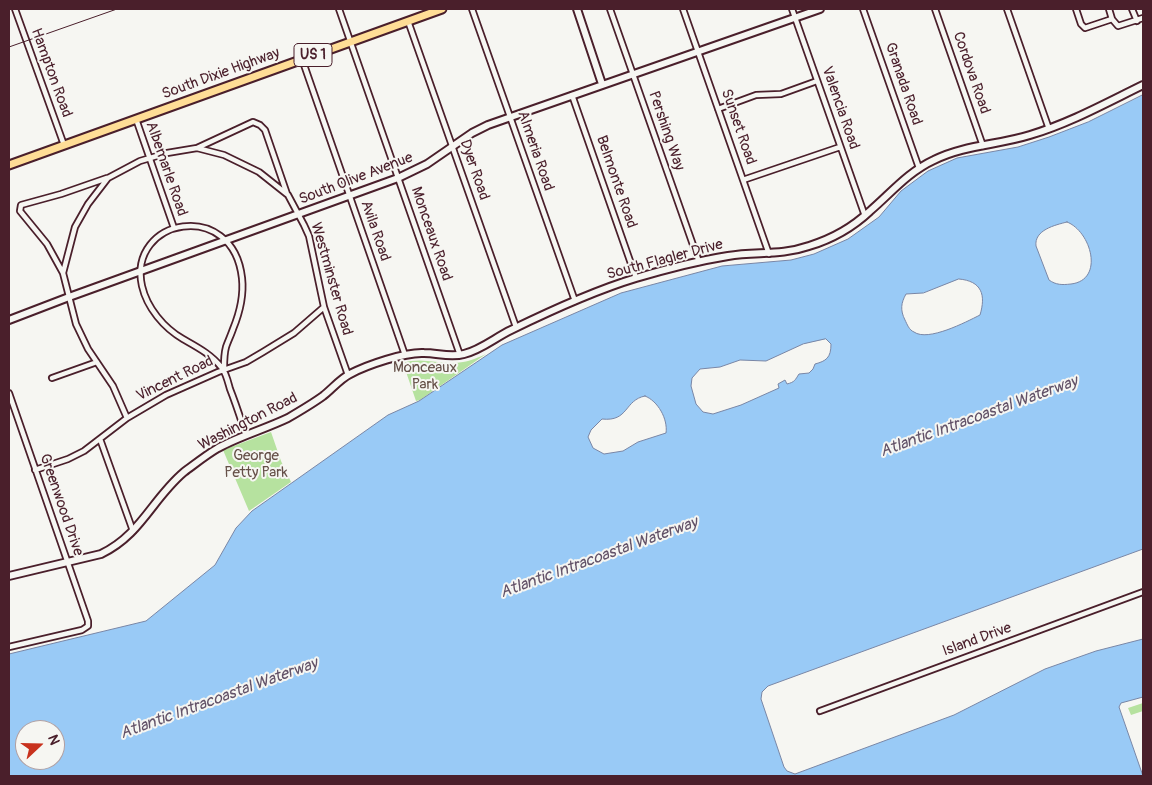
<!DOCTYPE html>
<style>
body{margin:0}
#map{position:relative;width:1152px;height:785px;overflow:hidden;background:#f6f6f2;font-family:Pangolin,sans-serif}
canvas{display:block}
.frame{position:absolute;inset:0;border:10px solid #4a1f2b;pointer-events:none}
.north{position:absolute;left:15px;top:720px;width:50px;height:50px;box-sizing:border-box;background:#f6f6f2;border:1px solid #b1a0a2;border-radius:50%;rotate:69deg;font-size:14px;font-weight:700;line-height:20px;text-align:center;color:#4a1f2b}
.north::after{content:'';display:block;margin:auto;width:18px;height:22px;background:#c8321e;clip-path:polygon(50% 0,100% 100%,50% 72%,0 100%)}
</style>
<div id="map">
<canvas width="1152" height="785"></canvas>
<div class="frame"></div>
<div class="north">N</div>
</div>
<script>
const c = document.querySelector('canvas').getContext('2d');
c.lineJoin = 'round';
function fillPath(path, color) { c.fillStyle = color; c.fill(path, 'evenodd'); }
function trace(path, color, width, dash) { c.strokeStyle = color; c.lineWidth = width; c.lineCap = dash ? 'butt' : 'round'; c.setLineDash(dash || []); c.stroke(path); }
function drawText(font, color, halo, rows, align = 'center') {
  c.font = font + ' Pangolin,sans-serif'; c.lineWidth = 4; c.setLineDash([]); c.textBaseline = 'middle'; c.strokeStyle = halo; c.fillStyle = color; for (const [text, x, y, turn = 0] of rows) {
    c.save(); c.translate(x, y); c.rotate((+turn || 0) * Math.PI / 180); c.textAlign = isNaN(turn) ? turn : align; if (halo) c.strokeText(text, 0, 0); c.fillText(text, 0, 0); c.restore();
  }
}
const green = new Path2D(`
 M486,354L420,400L416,401L403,363C423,356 442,366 463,362C471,361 479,357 486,354Z
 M271,432L281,461L291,482L249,511L223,450Z
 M1143,703V711L1131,715L1128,708Z`);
const water = new Path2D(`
 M1143,95V549L768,686L762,692L761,699L784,767L787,771L795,774L954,715L1045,669L1096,651L1143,639V697L1121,703L1119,707L1143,776H9V654L146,621L215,565L236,528L252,511L388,415L419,401L502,345L621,293L722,266L791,260L814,254L848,239L879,217L901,191L928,171L957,158L1018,147L1049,137L1088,122ZM1067,222C1091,231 1105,280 1071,284C1062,285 1056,285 1049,280L1036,246C1034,230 1055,225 1067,222ZM959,279C982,281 986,295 980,315C966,322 928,342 914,332C909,330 907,324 905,320C900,310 901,303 906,294L923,293ZM826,339L831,344C831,358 826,361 815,364L813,369L809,373L799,374C795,380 795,382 787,384L785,380L778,384L779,388L741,405L713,414L703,412L696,404L691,386L692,378L700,369L720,367L740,360L766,361L803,344ZM645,396C658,401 668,419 666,433L638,442L623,451L604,454L593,448L588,437L591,430L602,419C629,422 624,400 645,396ZM25,730H55V760H25Z`);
const street = new Path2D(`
 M15,9L64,145
 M339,9L460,355
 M472,9L575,301
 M610,9L699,262
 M683,9L769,254
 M792,9L865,216
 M863,9L919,168
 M935,9L983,146
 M1007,9L1049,129
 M1076,9L1081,24L1085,28L1112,19
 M1109,9L1112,19L1118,26L1143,18
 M1132,9L1137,21
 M408,21L516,327
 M302,59L405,355
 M572,95L636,278
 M718,109L756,95L781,94L817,81
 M136,119L174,228
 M197,148L253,122L260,125L265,130L287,194
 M743,180L840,147
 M63,273L47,244L20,211L21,205L61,194L107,178
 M224,369C224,362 224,354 226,347C228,341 231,335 233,329C240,312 244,296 242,278C233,198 127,218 142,286C147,308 164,328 183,339C197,347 211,354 222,368C226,373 228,382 230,389C236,404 241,420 246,435
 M52,378L97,362
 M9,393L88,621V626L82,630L9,647
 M127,418L113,386L88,349L76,324L63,273L75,227L88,204L108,178L140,161L167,153L197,148L224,155L259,172L288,195L304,225L309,236L324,307L348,375
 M100,439L133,531
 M35,470L68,459L84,451L127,418L166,395L218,372L246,362L263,352L294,333L324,307
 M820,711L1143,592`);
const secondary = new Path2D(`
 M577,9L602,84
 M9,320L69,297L398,178L427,164L472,133L488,125L820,9
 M9,576L101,554C141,535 152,499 184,472C195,464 206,455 218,448C240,436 265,429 288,418C300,411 312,404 323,396C332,389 340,379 350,374C367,365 405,352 424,353C438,353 450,358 464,354C481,350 496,337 511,330C552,310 593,291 636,278C666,269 697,261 728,256C756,251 780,256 809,246C832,239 853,227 870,211C891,193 908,172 934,160C964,145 998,145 1030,135C1070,123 1106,103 1143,85`);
const primary = new Path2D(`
 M9,165L442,9`);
const rail = new Path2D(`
 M9,47L117,9`);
const shields = [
 [313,55,38]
];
const shieldNames = [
 ["US 1",313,55]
];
const streetNames = [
 ["Hampton Road",51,73,70],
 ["Cordova Road",971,73,71],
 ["South Dixie Highway",221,74,-20],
 ["Granada Road",903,84,71],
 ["Valencia Road",840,108,71],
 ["Sunset Road",738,127,71],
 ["Pershing Way",666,131,71],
 ["Almeria Road",535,151,71],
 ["Albemarle Road",166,169,71],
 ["Dyer Road",474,170,71],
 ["South Olive Avenue",356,179,-21],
 ["Belmonte Road",616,182,71],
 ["Avila Road",375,231,71],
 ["Monceaux Road",431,234,71],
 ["South Flagler Drive",665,260,-15],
 ["Westminster Road",331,279,74],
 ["Vincent Road",175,379,-26],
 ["Washington Road",248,422,-27],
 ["Greenwood Drive",61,505,71],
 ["Island Drive",977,640,-20]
];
const parkNames = [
 ["Monceaux",425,368],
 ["Park",425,385],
 ["George",256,456],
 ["Petty Park",256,473]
];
const waterNames = [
 ["Atlantic Intracoastal Waterway",979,417,-20],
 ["Atlantic Intracoastal Waterway",599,558,-20],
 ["Atlantic Intracoastal Waterway",219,699,-20]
];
fillPath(green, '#b6e29f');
fillPath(water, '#99caf6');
trace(water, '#7986a5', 1);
trace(street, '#4a1f2b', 8);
trace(secondary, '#4a1f2b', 10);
trace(primary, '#4a1f2b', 11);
trace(street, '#f6f6f2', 4.5);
trace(secondary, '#f6f6f2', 6);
trace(primary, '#ffdd96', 7);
trace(rail, '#4a1f2b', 1);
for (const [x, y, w] of shields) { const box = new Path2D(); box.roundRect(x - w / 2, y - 11.5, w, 23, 4); c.fillStyle = '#f6f6f2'; c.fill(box); trace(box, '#4a1f2b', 1); }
drawText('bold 14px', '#4a1f2b', null, shieldNames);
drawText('15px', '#4a1f2b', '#f6f6f2', streetNames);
drawText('15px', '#655048', '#f6f6f2', parkNames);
drawText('italic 16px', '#625268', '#f6f6f2', waterNames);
</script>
